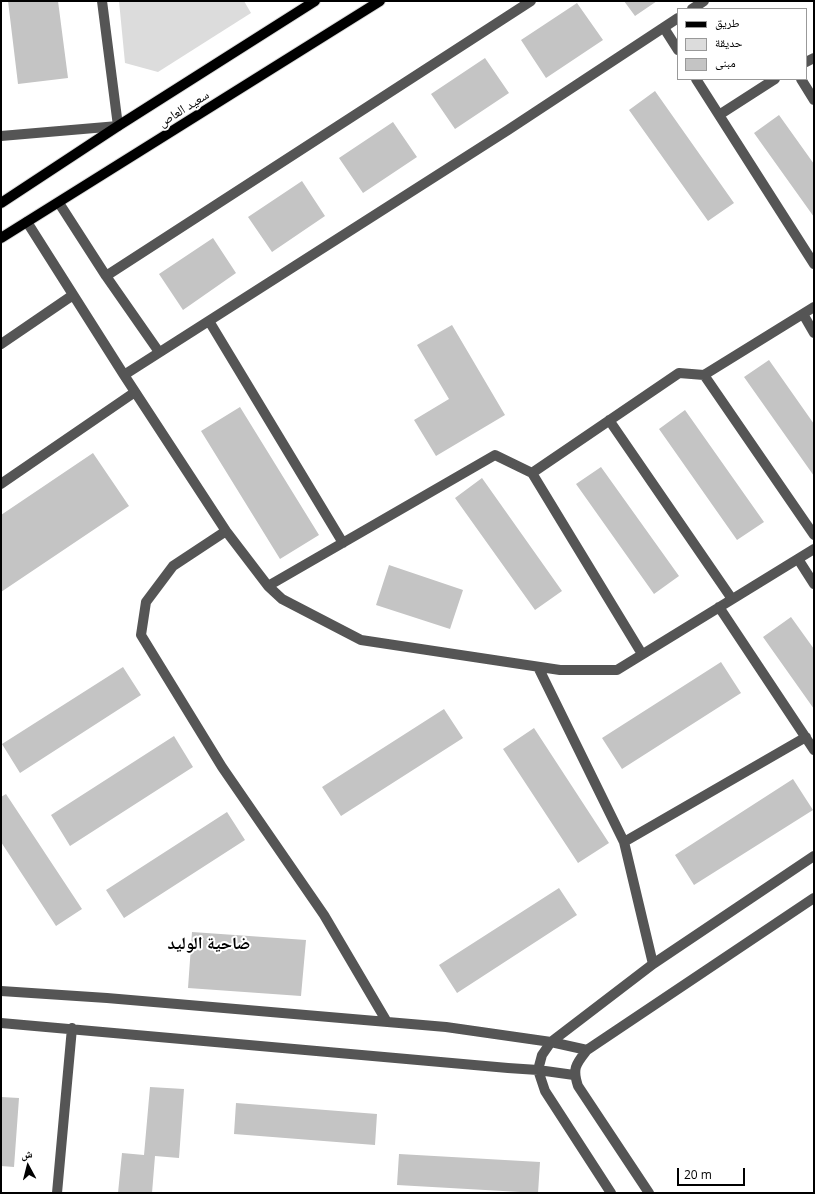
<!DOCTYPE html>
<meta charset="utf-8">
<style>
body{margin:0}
#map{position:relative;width:815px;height:1194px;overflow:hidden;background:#fff;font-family:"Open Sans","Noto Naskh Arabic",sans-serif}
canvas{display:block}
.frame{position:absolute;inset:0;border:2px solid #000;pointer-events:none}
.legend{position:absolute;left:677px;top:8px;width:130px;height:72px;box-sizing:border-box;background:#fff;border:1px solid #999;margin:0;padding:5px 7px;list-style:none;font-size:12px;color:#000}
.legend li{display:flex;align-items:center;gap:8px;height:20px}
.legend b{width:20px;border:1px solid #999}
.north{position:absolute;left:8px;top:1146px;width:40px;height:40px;-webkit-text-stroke:3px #fff;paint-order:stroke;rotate:353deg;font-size:11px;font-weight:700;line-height:16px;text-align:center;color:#000}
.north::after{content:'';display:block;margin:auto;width:14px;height:18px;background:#000;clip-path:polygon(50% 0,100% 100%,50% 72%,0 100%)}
.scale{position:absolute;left:677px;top:1168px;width:68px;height:18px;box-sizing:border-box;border:2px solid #000;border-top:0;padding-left:5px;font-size:12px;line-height:14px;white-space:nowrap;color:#000;-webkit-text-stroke:3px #fff;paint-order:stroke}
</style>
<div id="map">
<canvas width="815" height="1194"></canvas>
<div class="frame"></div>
<ul class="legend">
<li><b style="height:5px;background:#000"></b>طريق</li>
<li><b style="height:11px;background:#dcdcdc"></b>حديقة</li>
<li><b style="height:11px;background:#c4c4c4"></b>مبنى</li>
</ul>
<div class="north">ش</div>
<div class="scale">20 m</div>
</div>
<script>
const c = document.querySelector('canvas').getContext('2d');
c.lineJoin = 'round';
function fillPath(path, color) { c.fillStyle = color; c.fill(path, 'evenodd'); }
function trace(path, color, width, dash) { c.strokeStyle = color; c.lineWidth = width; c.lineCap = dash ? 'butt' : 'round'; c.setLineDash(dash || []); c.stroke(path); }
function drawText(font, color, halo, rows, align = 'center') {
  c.font = font + ' "Open Sans","Noto Naskh Arabic",sans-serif'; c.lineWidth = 4; c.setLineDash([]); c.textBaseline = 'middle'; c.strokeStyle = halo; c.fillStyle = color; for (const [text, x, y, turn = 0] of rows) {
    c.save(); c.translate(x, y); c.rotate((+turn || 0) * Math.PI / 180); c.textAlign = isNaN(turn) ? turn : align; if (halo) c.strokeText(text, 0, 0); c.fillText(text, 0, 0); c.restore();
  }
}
const green = new Path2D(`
 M119,1H244L251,13L158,72L125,63Z`);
const building = new Path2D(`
 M8,1H58L68,78L18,84Z
 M624,1H657L635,16Z
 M577,3L603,40L546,78L521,40Z
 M485,58L509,93L455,129L431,94Z
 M655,91L734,203L708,221L629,110Z
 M779,115L814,164V217L754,133Z
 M393,122L417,157L363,193L339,158Z
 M302,181L325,216L272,252L248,217Z
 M213,238L236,273L183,310L159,274Z
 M452,325L505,415L436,456L414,420L449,399L417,345Z
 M769,360L814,424V476L744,377Z
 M240,407L319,535L280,559L201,431Z
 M685,410L764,522L737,540L659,429Z
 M93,453L129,506L1,592V515Z
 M601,467L679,576L654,594L576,484Z
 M482,478L562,591L535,610L455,498Z
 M389,565L463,590L450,629L376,605Z
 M791,617L814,649V709L763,637Z
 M721,662L741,693L622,769L602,738Z
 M123,667L141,695L20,773L2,744Z
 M444,709L463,738L341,816L322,787Z
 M534,728L609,843L578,863L503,749Z
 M174,736L193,767L70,846L51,815Z
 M793,779L813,810L694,885L675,855Z
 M6,794L82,909L56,926L1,842V797Z
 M227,812L245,840L124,918L106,890Z
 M559,888L577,915L457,993L439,965Z
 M192,932L306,940L301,996L188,988Z
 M150,1087L184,1089L179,1158L155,1156L152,1193H118L122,1153L144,1155Z
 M1,1097L19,1098L14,1167L1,1166Z
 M236,1103L377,1114L375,1145L234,1134Z
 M399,1154L540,1162L538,1193L397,1185Z`);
const minor = new Path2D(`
 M692,9L704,1
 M664,28L678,50
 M806,62L814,58
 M696,79L814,264
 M801,79L814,100
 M719,115L775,79
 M1,136L118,126L102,1
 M59,203L106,276L159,352
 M27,222L124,375L226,531L268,586L282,599L361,640L560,670H617L814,549
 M106,276L531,1
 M803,314L814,333
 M209,321L343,543
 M1,344L73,295
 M124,375L508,130L678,18
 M704,375L814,535
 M609,420L732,599
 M532,473L642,654
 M1,484L135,392
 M226,531L173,566L146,602L141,635L222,767L324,915L387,1022
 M798,559L814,584
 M268,586L495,455L532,473L679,373L704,375L814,307
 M719,607L814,750
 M538,667L624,842L653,964
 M624,842L806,737
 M1,991L107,998L446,1027L551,1042L587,1050
 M1,1023L508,1068L538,1070L574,1075
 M57,1193L72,1028
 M611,1193L545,1091L538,1070L542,1055L551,1042L653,964L814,856
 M649,1193L578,1086C572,1068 576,1064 587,1050L814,898`);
const major = new Path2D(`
 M1,203L118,126L315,1
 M1,238L380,1`);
const streetNames = [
 ["سعيد العاص",184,109,-32]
];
const districtNames = [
 ["ضاحية الوليد",209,944]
];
fillPath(green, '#dcdcdc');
fillPath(building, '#c4c4c4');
trace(major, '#dbdbdb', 12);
trace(minor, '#555', 10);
trace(major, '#000', 10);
drawText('13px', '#000', '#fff', streetNames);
drawText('bold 17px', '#000', '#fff', districtNames);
</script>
